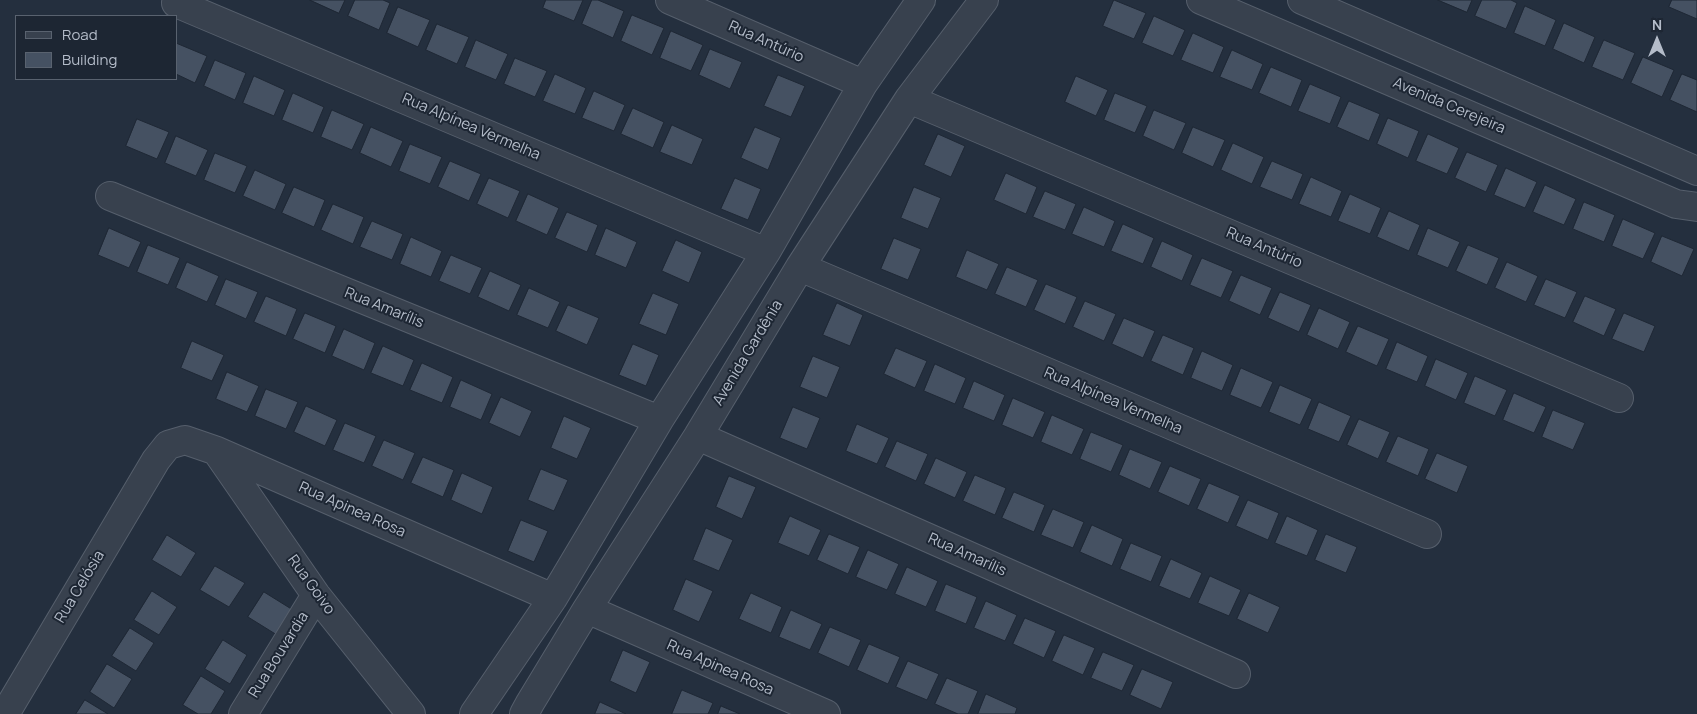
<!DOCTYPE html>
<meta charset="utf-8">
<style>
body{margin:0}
#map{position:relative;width:1697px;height:714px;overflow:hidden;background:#242f3e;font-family:Manrope,sans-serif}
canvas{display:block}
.legend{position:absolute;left:15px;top:15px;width:162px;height:65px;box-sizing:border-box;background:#1d2633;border:1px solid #59626f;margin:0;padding:6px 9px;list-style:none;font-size:15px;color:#b4bcc9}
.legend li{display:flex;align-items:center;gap:10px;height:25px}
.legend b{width:25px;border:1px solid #59626f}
.north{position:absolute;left:1632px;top:15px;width:50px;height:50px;-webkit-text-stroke:4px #1d2633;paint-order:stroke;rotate:0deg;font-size:14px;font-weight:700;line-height:20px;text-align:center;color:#b4bcc9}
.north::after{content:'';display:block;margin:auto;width:18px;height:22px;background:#b4bcc9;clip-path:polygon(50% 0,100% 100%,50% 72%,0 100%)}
</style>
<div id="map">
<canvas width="1697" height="714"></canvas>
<ul class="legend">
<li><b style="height:6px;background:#38414e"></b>Road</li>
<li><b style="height:14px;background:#455162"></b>Building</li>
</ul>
<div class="north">N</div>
</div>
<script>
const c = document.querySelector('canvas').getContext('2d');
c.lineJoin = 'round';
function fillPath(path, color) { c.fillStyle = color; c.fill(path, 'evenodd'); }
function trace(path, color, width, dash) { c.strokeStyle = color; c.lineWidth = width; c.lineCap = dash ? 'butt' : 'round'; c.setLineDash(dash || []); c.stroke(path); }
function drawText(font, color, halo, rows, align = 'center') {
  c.font = font + ' Manrope,sans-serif'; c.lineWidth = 4; c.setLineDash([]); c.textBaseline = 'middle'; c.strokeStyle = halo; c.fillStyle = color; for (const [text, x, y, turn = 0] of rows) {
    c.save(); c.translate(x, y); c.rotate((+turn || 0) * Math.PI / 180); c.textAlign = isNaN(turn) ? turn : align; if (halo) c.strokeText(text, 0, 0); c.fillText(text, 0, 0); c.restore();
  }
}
const building = new Path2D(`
 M310,0H345L339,13Z
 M355,0H383L390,3L379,30L348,16Z
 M546,0H583L574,21L543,8Z
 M592,0H598L624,11L613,38L582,24Z
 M1114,0L1146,13L1134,39L1103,26Z
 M1438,0H1472L1467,12Z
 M1482,0H1511L1517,3L1506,29L1475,16Z
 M1672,0H1697V19L1669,7Z
 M1525,6L1556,20L1545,46L1514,33Z
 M398,7L430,20L418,47L387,33Z
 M632,15L664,28L652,55L621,41Z
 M1154,16L1185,30L1173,56L1142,43Z
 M1564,23L1595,37L1584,63L1553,49Z
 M437,24L469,37L457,64L426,50Z
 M671,31L703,45L691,71L660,58Z
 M1193,33L1224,47L1213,73L1181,60Z
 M476,40L508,54L496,80L465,67Z
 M1604,40L1635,53L1623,80L1592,67Z
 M176,43L207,56L195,83L176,74Z
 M710,49L742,62L730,89L699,75Z
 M1232,50L1263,64L1252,90L1220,77Z
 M1643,57L1674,70L1662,97L1631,83Z
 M515,58L547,71L535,97L504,84Z
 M215,60L246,73L235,100L204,86Z
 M1271,67L1302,80L1291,107L1259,93Z
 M555,74L586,88L575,114L543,101Z
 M1682,74L1697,80V112L1670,100Z
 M778,75L805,86L791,117L764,106Z
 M254,76L285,90L274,116L243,103Z
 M1076,76L1108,90L1096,116L1065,102Z
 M1310,84L1341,97L1330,124L1298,111Z
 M594,91L625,105L614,131L582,118Z
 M293,93L324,107L313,133L282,120Z
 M1115,93L1147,106L1135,133L1104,120Z
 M1349,101L1380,114L1369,141L1337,127Z
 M633,108L664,122L653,148L621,134Z
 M332,110L364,124L352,150L321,137Z
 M1154,110L1186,123L1174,150L1143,136Z
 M1388,118L1419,131L1408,158L1377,144Z
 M137,119L169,132L157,159L126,146Z
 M672,125L703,139L692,165L660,152Z
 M371,127L403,141L391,167L360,153Z
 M755,127L781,138L768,170L741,158Z
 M1193,127L1225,140L1213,167L1182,153Z
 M938,134L965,146L951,177L924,165Z
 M1428,134L1459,148L1447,174L1416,161Z
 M176,136L208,150L196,176L165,163Z
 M1233,143L1264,157L1252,184L1221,170Z
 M410,144L442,157L430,184L399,171Z
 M1467,152L1498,165L1486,192L1455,178Z
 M215,153L247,166L235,193L204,180Z
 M450,161L481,174L469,201L438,187Z
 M1272,161L1303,174L1292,200L1260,187Z
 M1506,168L1537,182L1525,208L1494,195Z
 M255,170L286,184L275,210L243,196Z
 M1006,173L1037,187L1026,214L994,200Z
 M1311,177L1342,191L1331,217L1299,204Z
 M489,178L520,191L508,218L477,204Z
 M735,178L761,189L748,220L721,209Z
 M1545,185L1576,199L1564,225L1533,212Z
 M294,187L325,200L314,227L282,213Z
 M914,187L941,198L928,229L901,218Z
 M1045,191L1076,204L1065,230L1033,217Z
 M528,194L559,208L547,235L516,221Z
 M1350,194L1381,208L1370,234L1338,221Z
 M1584,202L1615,215L1604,242L1573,229Z
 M333,204L364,217L353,244L321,230Z
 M1084,207L1115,221L1104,247L1072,234Z
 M1389,211L1420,225L1409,251L1377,237Z
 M567,212L598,225L587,252L555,238Z
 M1623,219L1655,233L1643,259L1612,246Z
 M372,221L403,234L392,260L360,247Z
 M1123,224L1154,238L1143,264L1111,251Z
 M109,228L141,242L129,268L98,255Z
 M606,228L637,242L626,268L595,255Z
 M1428,228L1460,242L1448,268L1417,255Z
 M1662,236L1694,249L1682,276L1651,262Z
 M411,237L442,251L431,277L400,264Z
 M894,238L921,249L908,280L881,269Z
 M676,240L702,252L689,283L662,271Z
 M1162,241L1193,255L1182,281L1151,267Z
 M148,245L180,258L168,285L137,272Z
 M1468,245L1499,258L1487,285L1456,271Z
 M967,250L999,264L987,290L956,277Z
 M451,255L482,268L470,294L439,281Z
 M1202,258L1233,271L1221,298L1190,285Z
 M187,262L219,276L207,302L176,288Z
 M1507,262L1538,276L1526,302L1495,288Z
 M1007,267L1038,280L1026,307L995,294Z
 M490,271L521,285L509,311L478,297Z
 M1241,275L1272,288L1260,315L1229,301Z
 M226,279L258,292L246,319L215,305Z
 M1546,279L1577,292L1565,318L1534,305Z
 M1046,284L1077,297L1065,324L1034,310Z
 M529,288L560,302L548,328L517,315Z
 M1280,292L1311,305L1299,332L1268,318Z
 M653,293L679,304L666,335L639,324Z
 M266,296L297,309L286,336L254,322Z
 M1585,296L1616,309L1604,336L1573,322Z
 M1085,301L1116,314L1104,341L1073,327Z
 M837,303L863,315L850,346L823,335Z
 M568,305L599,318L587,345L556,331Z
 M1319,308L1350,322L1338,349L1307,335Z
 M305,313L336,326L325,353L293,339Z
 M1624,313L1655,326L1644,352L1612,339Z
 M1124,318L1155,331L1143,358L1112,344Z
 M1358,326L1389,339L1377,366L1346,352Z
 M344,329L375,343L364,370L332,356Z
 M1163,335L1194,348L1183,375L1151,361Z
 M192,341L224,355L212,381L181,368Z
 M1397,342L1428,356L1417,382L1386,369Z
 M633,344L659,355L646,386L619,375Z
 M383,346L414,360L403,386L371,373Z
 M896,348L927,361L915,388L884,374Z
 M1202,351L1233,365L1222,391L1191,378Z
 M813,356L840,367L827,398L800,387Z
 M1436,359L1468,373L1456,400L1425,386Z
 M422,363L453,377L442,403L410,390Z
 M935,364L966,378L955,404L924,391Z
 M1241,368L1273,382L1261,408L1230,395Z
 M227,372L259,386L247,412L216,399Z
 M1475,376L1507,390L1495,416L1464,403Z
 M461,380L492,394L481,420L450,407Z
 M974,381L1005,395L994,421L963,408Z
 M1280,385L1312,399L1300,425L1269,412Z
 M266,389L298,402L286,429L255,416Z
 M1514,393L1546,407L1534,433L1503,420Z
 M501,397L532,411L520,437L489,423Z
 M1013,398L1045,412L1033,438L1002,425Z
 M1319,402L1351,416L1339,442L1308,429Z
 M306,406L337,420L325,446L294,432Z
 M793,407L820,418L807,449L780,438Z
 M1553,410L1585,423L1573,450L1542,437Z
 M1052,415L1084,429L1072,455L1041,442Z
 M564,416L591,428L577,459L551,448Z
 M1359,419L1390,432L1378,459L1347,445Z
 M345,423L376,436L364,463L333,450Z
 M857,424L889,438L877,464L846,451Z
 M1091,432L1123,445L1111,472L1080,459Z
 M1398,436L1429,449L1418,476L1386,462Z
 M384,440L415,453L403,480L372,466Z
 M897,441L928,454L916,481L885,467Z
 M1130,449L1162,462L1150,489L1119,475Z
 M1437,453L1468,466L1457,493L1425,479Z
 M423,457L454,470L443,497L411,483Z
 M936,458L967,472L955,498L924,484Z
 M1170,466L1201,479L1189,506L1158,492Z
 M541,469L568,480L554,511L528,500Z
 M462,473L493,487L482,514L451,500Z
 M975,475L1006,488L995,515L963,501Z
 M729,476L756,487L742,519L716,507Z
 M1209,483L1240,496L1228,523L1197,509Z
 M1014,492L1045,505L1034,532L1002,518Z
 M1248,500L1279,513L1268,540L1236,526Z
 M1053,509L1084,522L1073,548L1041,535Z
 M790,516L821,530L809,556L778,543Z
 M1287,516L1318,530L1307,556L1275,543Z
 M521,520L548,531L534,562L508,551Z
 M1092,525L1123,539L1112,566L1080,552Z
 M706,528L733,540L719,571L693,560Z
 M829,534L860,547L848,574L817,560Z
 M1326,534L1357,547L1346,573L1315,560Z
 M167,535L196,553L181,577L152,560Z
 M1131,543L1162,556L1151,582L1120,569Z
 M868,550L899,564L887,590L856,577Z
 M1171,559L1202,573L1190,599L1159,586Z
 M215,566L245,583L229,607L200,590Z
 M907,567L938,581L926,607L895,594Z
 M1210,576L1241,590L1229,616L1198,603Z
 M686,579L713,591L699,622L673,610Z
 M946,584L977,597L966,624L935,611Z
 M152,591L177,607L159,635L134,620Z
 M264,592L293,610L277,635L248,617Z
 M751,593L782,607L771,633L739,619Z
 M1249,593L1280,607L1268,633L1237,619Z
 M986,601L1017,615L1005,641L974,628Z
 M791,610L822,624L810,650L779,637Z
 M1025,618L1056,631L1044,658L1013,644Z
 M830,627L861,640L849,667L818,653Z
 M130,628L154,643L136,671L112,656Z
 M1064,635L1095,648L1083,675L1052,661Z
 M223,640L247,655L230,684L205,669Z
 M869,644L900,657L888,684L857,670Z
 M623,650L650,662L636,693L610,681Z
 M1103,652L1134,665L1122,691L1091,678Z
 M908,661L939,674L927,700L896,687Z
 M107,664L132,679L114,708L90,692Z
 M1142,669L1173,682L1161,709L1130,695Z
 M201,676L225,691L211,714H198L183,705Z
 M947,678L978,691L968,714H958L935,704Z
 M682,690L713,703L708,714H672Z
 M986,694L1017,708L1015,714H978Z
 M85,700L108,714H76Z
 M600,702L626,714H595Z
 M721,706L740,714H718Z`);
const minor = new Path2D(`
 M670,0L863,84
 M1201,0L1676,204L1697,207
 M1302,0L1697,171
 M176,3L766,252
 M909,99L1619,398
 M110,196L659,420
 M800,267L1427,534
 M698,436L1236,674
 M217,452L316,595L411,714
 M587,609L826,714
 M5,714L156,460L168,445L185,440L217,451L553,598
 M243,714L316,595
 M474,714L553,598L659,420L766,252L863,84L921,0
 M524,714L530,703L587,609L698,436L800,267L909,99L984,0`);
const streetNames = [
 ["Rua Antúrio",766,42,24],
 ["Avenida Cerejeira",1449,106,23],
 ["Rua Alpínea Vermelha",471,127,23],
 ["Rua Antúrio",1264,248,23],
 ["Rua Amarílis",384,308,22],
 ["Avenida Gardênia",748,353,-59],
 ["Rua Alpínea Vermelha",1113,401,23],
 ["Rua Apinea Rosa",352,510,24],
 ["Rua Amarílis",967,555,24],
 ["Rua Goivo",311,585,54],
 ["Rua Celósia",80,587,-59],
 ["Rua Bouvardia",279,655,-58],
 ["Rua Apinea Rosa",720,668,24]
];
fillPath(building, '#455162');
trace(building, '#1f2835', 1);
trace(minor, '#565f6c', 30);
trace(minor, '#38414e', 28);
drawText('15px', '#b4bcc9', '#1d2633', streetNames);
</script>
